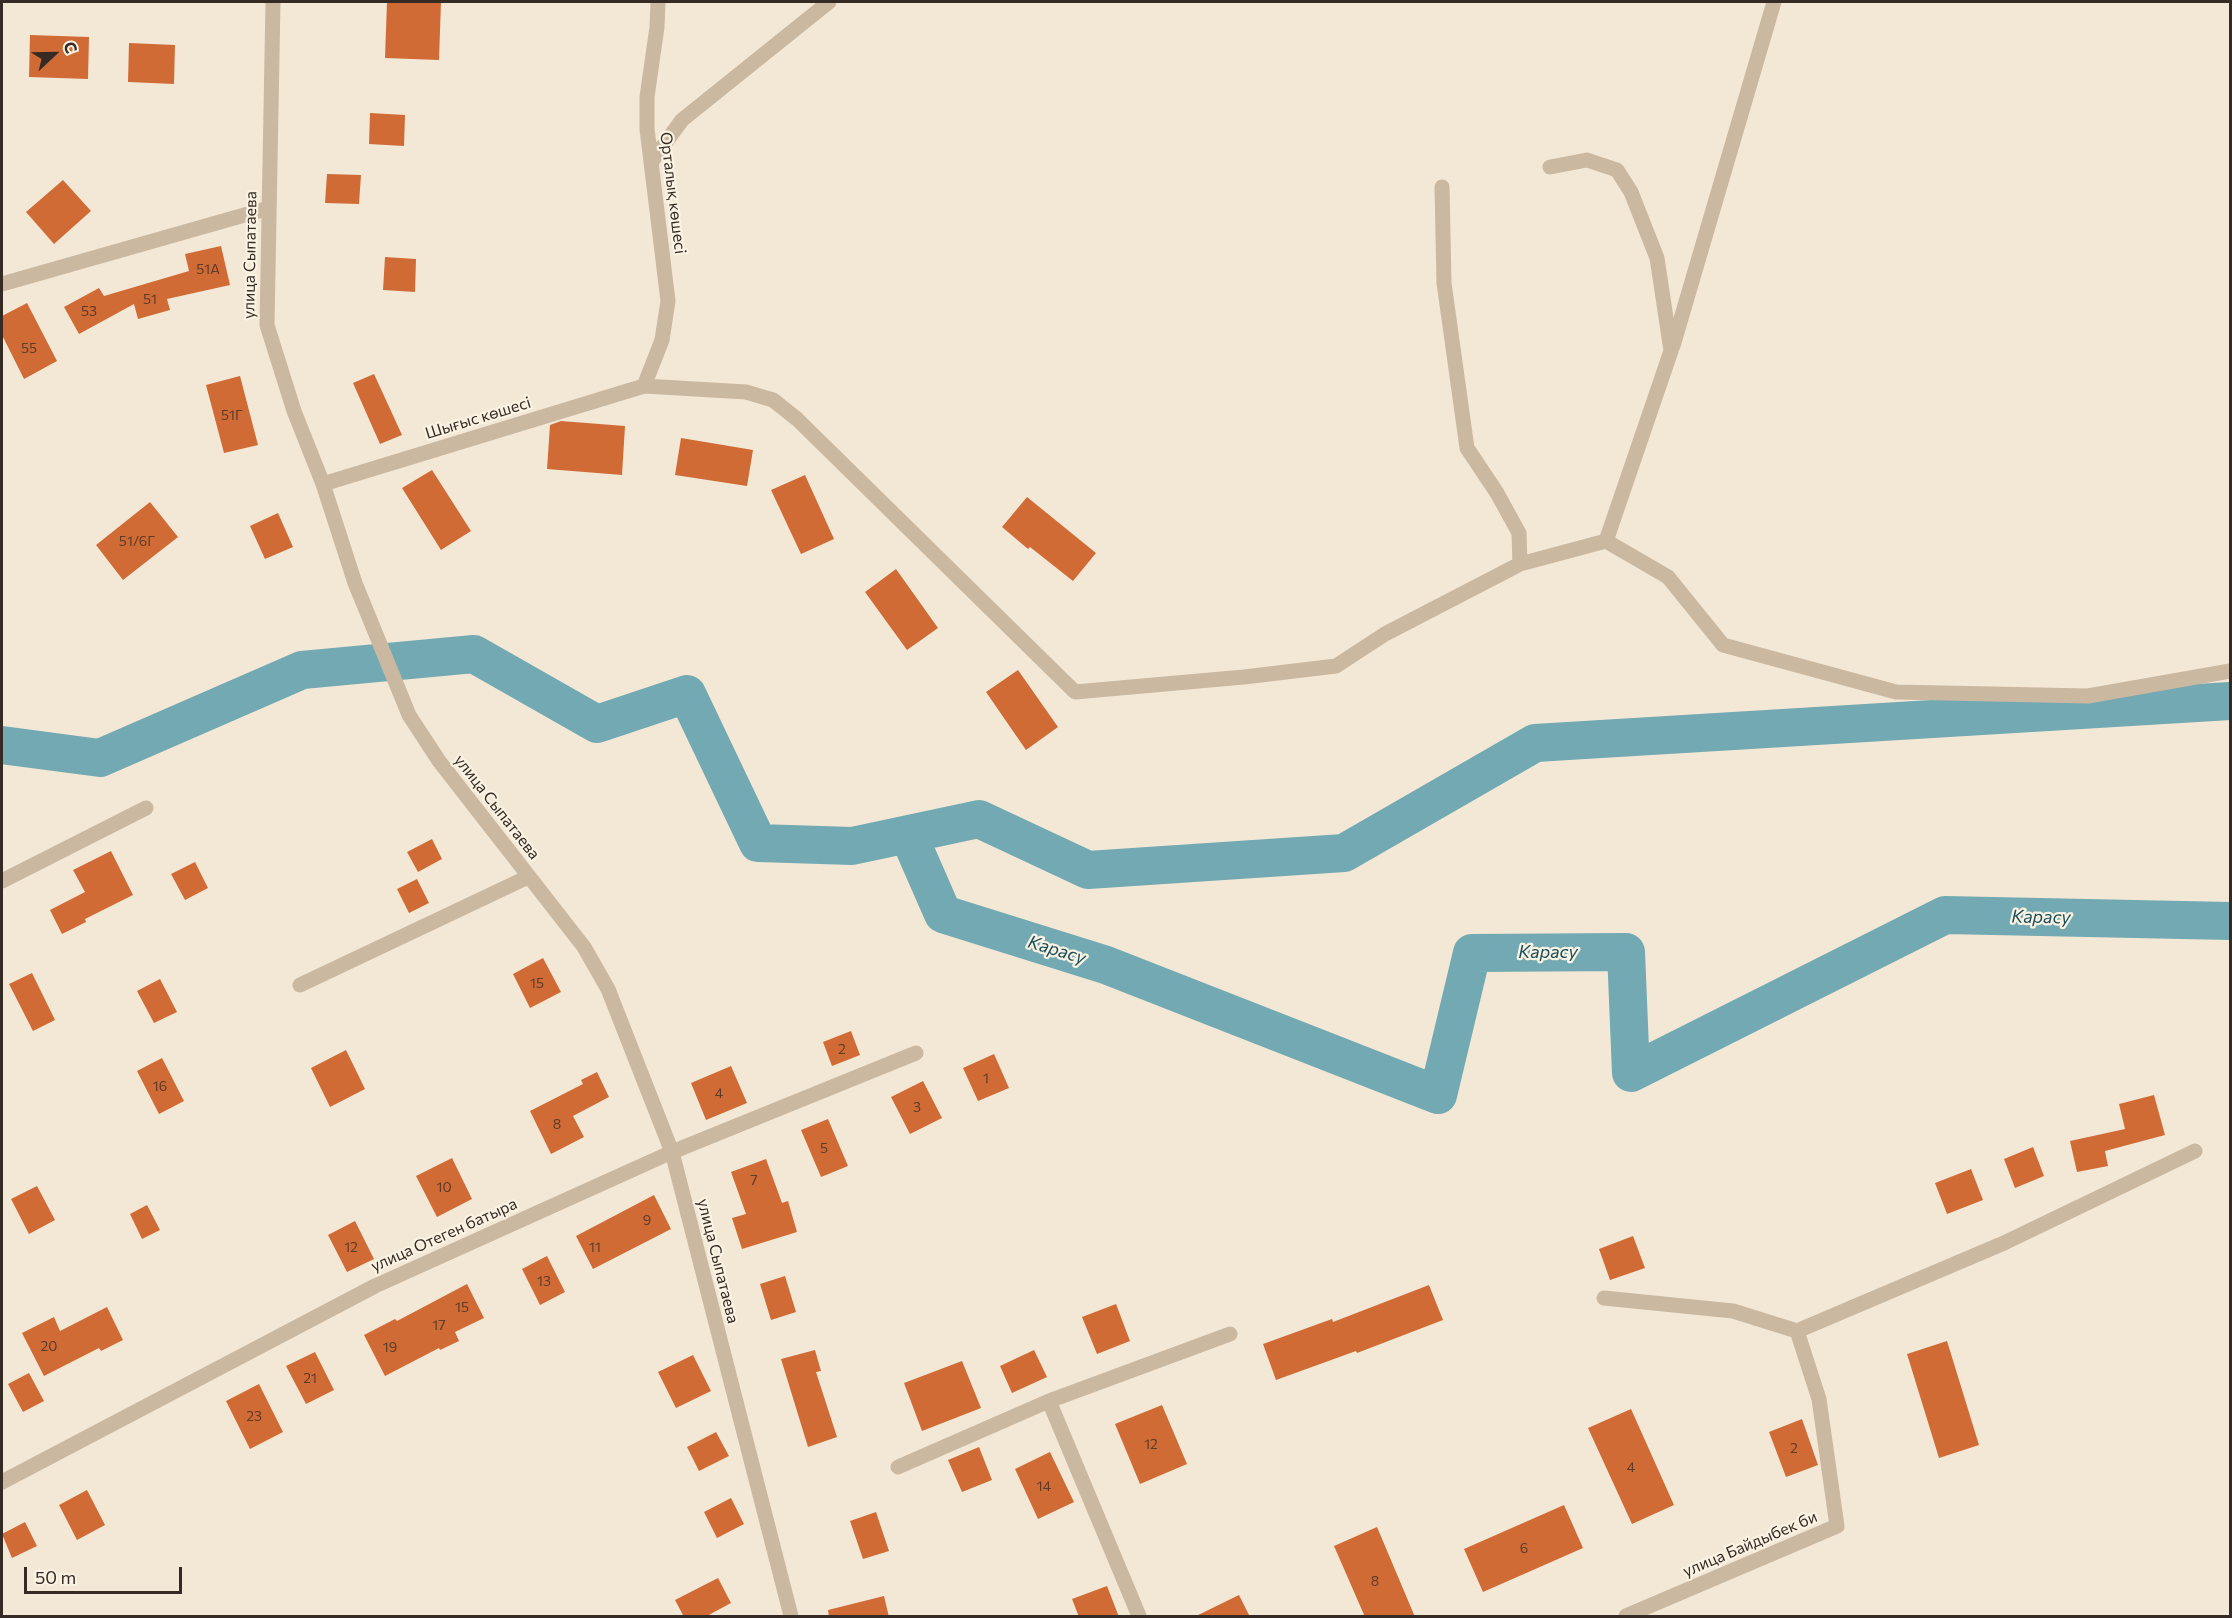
<!DOCTYPE html>
<meta charset="utf-8">
<style>
body{margin:0}
#map{position:relative;width:2232px;height:1618px;overflow:hidden;background:#f3e8d6;font-family:Commissioner,sans-serif}
canvas{display:block}
.frame{position:absolute;inset:0;border:3px solid #352b24;pointer-events:none}
.north{position:absolute;left:24px;top:24px;width:60px;height:60px;-webkit-text-stroke:4px #faf2e2;paint-order:stroke;rotate:68deg;font-size:16px;font-weight:700;line-height:24px;text-align:center;color:#352b24}
.north::after{content:'';display:block;margin:auto;width:21px;height:27px;background:#352b24;clip-path:polygon(50% 0,100% 100%,50% 72%,0 100%)}
.scale{position:absolute;left:24px;top:1567px;width:158px;height:27px;box-sizing:border-box;border:3px solid #352b24;border-top:0;padding-left:8px;font-size:18px;line-height:21px;white-space:nowrap;color:#352b24;-webkit-text-stroke:4px #faf2e2;paint-order:stroke}
</style>
<div id="map">
<canvas width="2232" height="1618"></canvas>
<div class="frame"></div>
<div class="north">С</div>
<div class="scale">50 m</div>
</div>
<script>
const c = document.querySelector('canvas').getContext('2d');
c.lineJoin = 'round';
function trace(path, color, width, dash) { c.strokeStyle = color; c.lineWidth = width; c.lineCap = dash ? 'butt' : 'round'; c.setLineDash(dash || []); c.stroke(path); }
function fillPath(path, color) { c.fillStyle = color; c.fill(path, 'evenodd'); }
function drawText(font, color, halo, rows, align = 'center') {
  c.font = font + ' Commissioner,sans-serif'; c.lineWidth = 4.5; c.setLineDash([]); c.textBaseline = 'middle'; c.strokeStyle = halo; c.fillStyle = color; for (const [text, x, y, turn = 0] of rows) {
    c.save(); c.translate(x, y); c.rotate((+turn || 0) * Math.PI / 180); c.textAlign = isNaN(turn) ? turn : align; if (halo) c.strokeText(text, 0, 0); c.fillText(text, 0, 0); c.restore();
  }
}
const river = new Path2D(`
 M2,745L100,758L302,670L474,654L597,724L687,694L758,843L852,846L979,819L1088,870L1344,853L1535,743L2230,701
 M908,834L943,914L1106,965L1438,1095L1472,953L1626,952L1631,1073L1945,915L2230,921`);
const building = new Path2D(`
 M387,2H441L439,60L385,58Z
 M30,35L89,37L88,79L29,77Z
 M129,43L175,45L174,84L128,82Z
 M370,113L405,115L404,146L369,144Z
 M327,174L361,175L359,204L325,203Z
 M63,180L91,211L54,244L26,212Z
 M221,246L230,285L167,299L170,310L138,319L134,304L79,334L64,307L99,288L104,296L189,271L185,254Z
 M385,257L416,259L415,292L383,290Z
 M27,303L57,361L24,379L2,335V316Z
 M374,374L402,435L380,444L353,383Z
 M240,376L258,445L224,453L206,385Z
 M561,421L625,426L622,475L547,469L550,425Z
 M681,438L753,450L747,486L675,475Z
 M432,470L471,531L441,550L402,488Z
 M805,475L834,539L801,554L771,490Z
 M1027,497L1096,553L1073,581L1030,547L1028,549L1002,527Z
 M150,502L178,537L123,580L96,545Z
 M278,513L293,547L265,559L250,526Z
 M896,569L938,628L907,650L865,592Z
 M1018,670L1058,727L1026,750L986,692Z
 M432,839L442,859L418,872L407,852Z
 M111,851L133,895L85,919L86,922L62,934L50,910L85,892L73,870Z
 M195,862L208,888L185,900L171,874Z
 M417,879L429,903L409,913L397,889Z
 M543,958L561,992L530,1008L513,974Z
 M32,973L55,1020L33,1031L9,984Z
 M160,979L177,1012L154,1023L137,991Z
 M851,1031L860,1055L832,1066L823,1042Z
 M346,1050L365,1089L330,1107L311,1068Z
 M994,1054L1009,1088L978,1101L963,1068Z
 M162,1058L184,1101L159,1114L137,1071Z
 M731,1066L747,1103L706,1120L691,1083Z
 M597,1072L609,1097L573,1116L584,1137L551,1154L530,1111L583,1084L581,1080Z
 M923,1081L942,1118L910,1134L891,1097Z
 M2154,1095L2165,1135L2105,1151L2108,1166L2077,1172L2070,1141L2125,1129L2119,1104Z
 M828,1119L848,1166L821,1177L801,1130Z
 M2033,1147L2044,1176L2015,1188L2004,1159Z
 M452,1158L472,1199L437,1217L416,1176Z
 M766,1159L782,1203L788,1201L797,1232L742,1249L732,1218L746,1214L731,1172Z
 M1971,1169L1983,1200L1947,1214L1935,1183Z
 M37,1186L55,1220L29,1234L11,1199Z
 M654,1195L671,1229L593,1269L576,1236Z
 M147,1205L160,1230L142,1239L130,1214Z
 M355,1221L374,1259L347,1272L328,1235Z
 M1633,1236L1645,1268L1610,1280L1599,1249Z
 M547,1256L565,1292L540,1305L522,1269Z
 M785,1276L796,1312L771,1320L760,1284Z
 M467,1284L484,1318L455,1332L459,1341L440,1350L439,1348L385,1376L364,1335L395,1319L397,1321Z
 M1429,1285L1443,1320L1357,1353L1356,1351L1276,1380L1263,1344L1332,1319L1333,1322Z
 M1116,1304L1130,1341L1097,1354L1082,1317Z
 M107,1307L123,1340L101,1351L99,1348L44,1376L22,1333L54,1317L60,1331Z
 M1947,1341L1979,1445L1939,1458L1907,1354Z
 M815,1350L821,1371L816,1372L837,1437L808,1447L781,1359Z
 M1034,1350L1047,1377L1012,1393L1000,1366Z
 M315,1352L334,1390L306,1404L286,1366Z
 M693,1355L711,1391L676,1408L658,1372Z
 M962,1361L981,1408L922,1431L904,1383Z
 M29,1373L44,1401L23,1412L8,1384Z
 M259,1384L283,1432L250,1449L226,1401Z
 M1162,1405L1187,1464L1140,1484L1115,1424Z
 M1631,1409L1674,1505L1632,1524L1588,1428Z
 M1802,1419L1818,1465L1786,1477L1769,1432Z
 M716,1432L729,1456L699,1471L687,1447Z
 M979,1447L992,1480L962,1492L948,1460Z
 M1050,1452L1074,1502L1038,1519L1015,1469Z
 M87,1490L105,1525L77,1540L59,1505Z
 M731,1498L744,1524L717,1538L704,1512Z
 M1564,1505L1583,1548L1483,1592L1464,1549Z
 M876,1512L889,1551L863,1559L850,1521Z
 M25,1522L37,1546L12,1558L2,1534Z
 M1377,1527L1415,1617H1365L1334,1546Z
 M718,1578L731,1603L705,1617H684L675,1600Z
 M1107,1586L1119,1617H1079L1072,1599Z
 M1239,1595L1250,1617H1194Z
 M884,1596L889,1617H829L828,1610Z`);
const street = new Path2D(`
 M273,2L267,325L294,411L323,484L355,583L409,715L439,761L584,947L608,989L672,1152L791,1616
 M652,161L682,120L829,2
 M1550,167L1587,160L1617,170L1631,192L1657,258L1671,351L1606,541
 M1442,187L1444,283L1467,448L1497,493L1519,533L1520,564
 M2,284L269,208
 M1673,346L1774,2
 M644,386L662,340L668,301L647,129V97L657,27L658,2
 M323,484L644,386L746,392L773,400L797,419L1075,692L1244,677L1336,666L1385,634L1520,564L1606,541L1668,577L1723,645L1896,692L2088,696L2230,671
 M2,881L146,808
 M300,985L528,877
 M1604,1298L1733,1311L1797,1331L2004,1243L2195,1151
 M1049,1401L1139,1616
 M898,1467L1049,1401L1230,1334
 M2,1482L375,1286L672,1152L916,1053
 M1626,1616L1837,1526L1819,1399L1797,1331`);
const numberNames = [
 ["51А",208,269],
 ["51",150,299],
 ["53",89,311],
 ["55",29,348],
 ["51Г",232,415],
 ["51/6Г",137,541],
 ["15",537,983],
 ["2",842,1049],
 ["1",986,1078],
 ["16",160,1086],
 ["4",719,1093],
 ["3",917,1107],
 ["8",557,1124],
 ["5",824,1148],
 ["7",754,1180],
 ["10",444,1187],
 ["9",647,1220],
 ["12",351,1247],
 ["11",595,1247],
 ["13",544,1281],
 ["15",462,1307],
 ["17",439,1325],
 ["20",49,1346],
 ["19",390,1347],
 ["21",310,1378],
 ["23",254,1416],
 ["12",1151,1444],
 ["2",1794,1448],
 ["4",1631,1467],
 ["14",1044,1486],
 ["6",1524,1548],
 ["8",1375,1581]
];
const streetNames = [
 ["Орталық көшесі",673,193,83],
 ["улица Сыпатаева",250,255,-89],
 ["Шығыс көшесі",478,418,-17],
 ["улица Сыпатаева",497,807,52],
 ["улица Отеген батыра",444,1235,-24],
 ["улица Сыпатаева",718,1261,76],
 ["улица Байдыбек би",1750,1544,-23]
];
const waterNames = [
 ["Карасу",2041,917,1],
 ["Карасу",1057,950,17],
 ["Карасу",1548,952]
];
trace(river, '#72a9b2', 38);
fillPath(building, '#d06b36');
trace(street, '#cbb8a1', 15);
drawText('14px', '#5c3b28', null, numberNames);
drawText('16px', '#352b24', '#faf2e2', streetNames);
drawText('italic 18px', '#174e59', '#faf2e2', waterNames);
</script>
